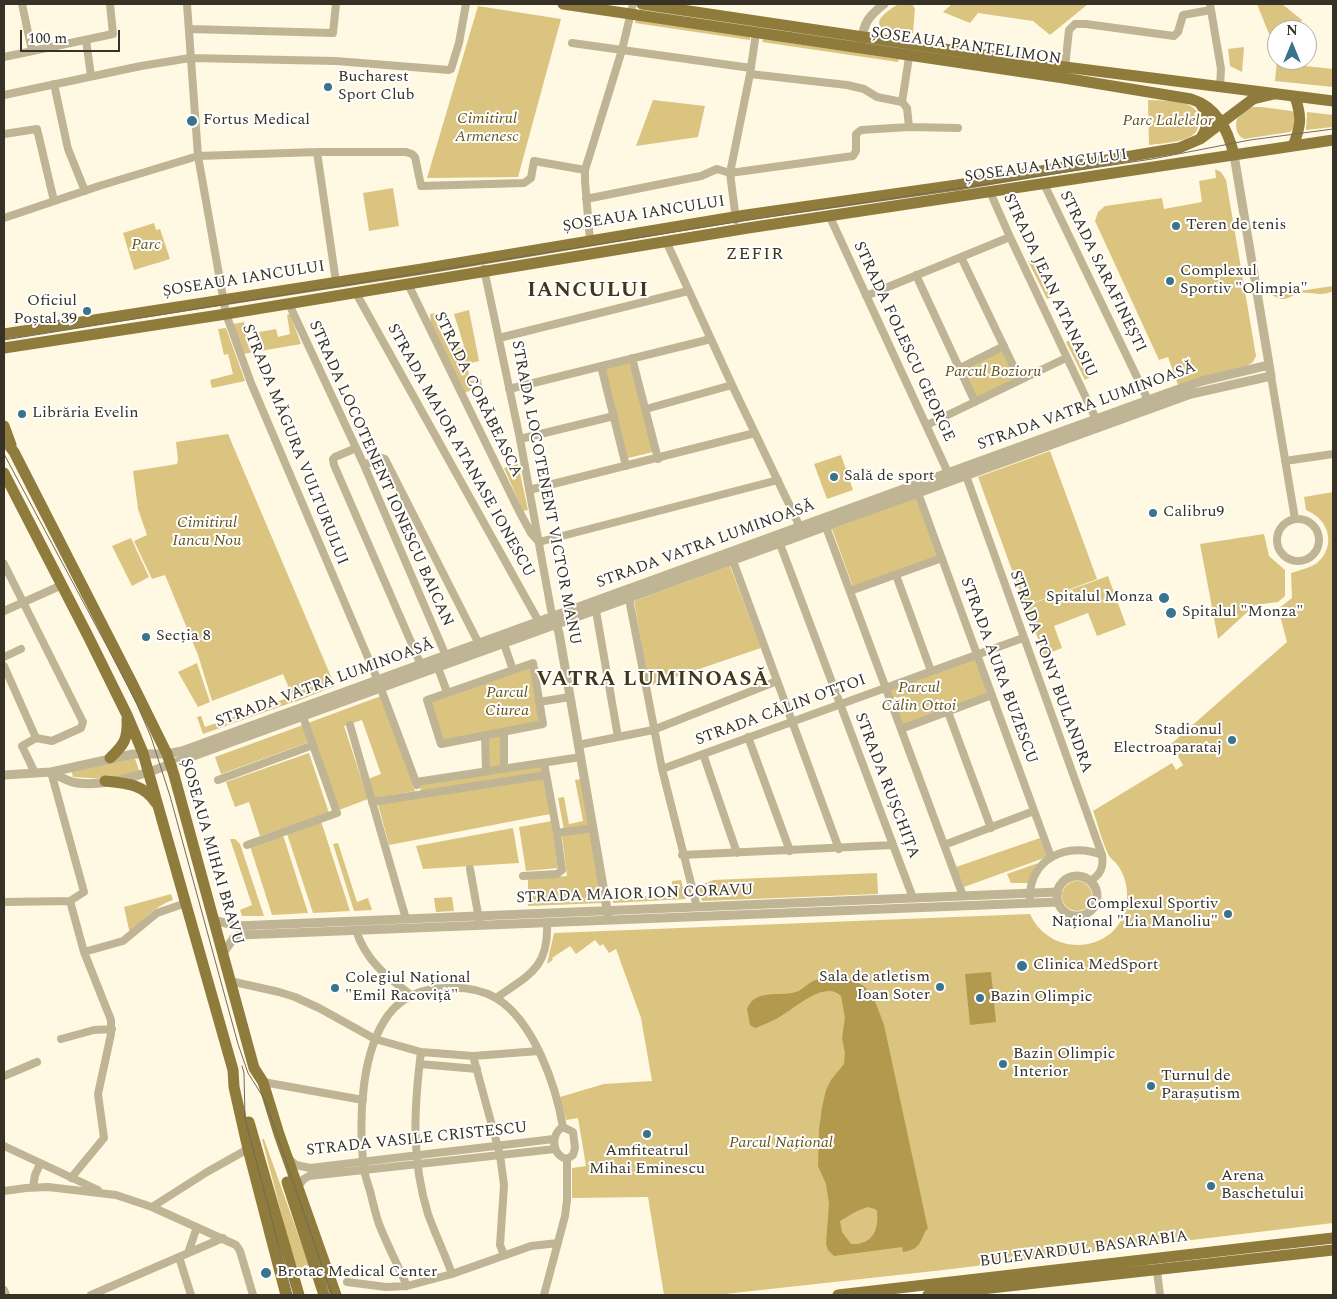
<!DOCTYPE html>
<meta charset="utf-8">
<style>
body{margin:0}
#map{position:relative;width:1337px;height:1299px;overflow:hidden;background:#fff8e3;font-family:Spectral,serif}
canvas{display:block}
.frame{position:absolute;inset:0;border:5px solid #373225;pointer-events:none}
.north{position:absolute;left:1267px;top:20px;width:50px;height:50px;box-sizing:border-box;background:#fff;border:1px solid #afada8;border-radius:50%;rotate:0deg;font-size:14px;font-weight:700;line-height:20px;text-align:center;color:#373225}
.north::after{content:'';display:block;margin:auto;width:18px;height:22px;background:#39738c;clip-path:polygon(50% 0,100% 100%,50% 72%,0 100%)}
.scale{position:absolute;left:20px;top:30px;width:100px;height:22px;box-sizing:border-box;border:2px solid #373225;border-top:0;padding-left:6px;font-size:15px;line-height:18px;white-space:nowrap;color:#373225;-webkit-text-stroke:4px #fff;paint-order:stroke}
</style>
<div id="map">
<canvas width="1337" height="1299"></canvas>
<div class="frame"></div>
<div class="north">N</div>
<div class="scale">100 m</div>
</div>
<script>
const c = document.querySelector('canvas').getContext('2d');
c.lineJoin = 'round';
function fillPath(path, color) { c.fillStyle = color; c.fill(path, 'evenodd'); }
function trace(path, color, width, dash) { c.strokeStyle = color; c.lineWidth = width; c.lineCap = dash ? 'butt' : 'round'; c.setLineDash(dash || []); c.stroke(path); }
function drawText(font, color, halo, rows, align = 'center') {
  c.font = font + ' Spectral,serif'; c.lineWidth = 4; c.setLineDash([]); c.textBaseline = 'middle'; c.strokeStyle = halo; c.fillStyle = color; for (const [text, x, y, turn = 0] of rows) {
    c.save(); c.translate(x, y); c.rotate((+turn || 0) * Math.PI / 180); c.textAlign = isNaN(turn) ? turn : align; if (halo) c.strokeText(text, 0, 0); c.fillText(text, 0, 0); c.restore();
  }
}
const green = new Path2D(`
 M898,4H912L915,9L913,33L883,29C871,20 890,10 898,4Z
 M952,4H1088L1050,35L1033,21L978,13L970,23L943,12Z
 M1257,4H1282L1302,20L1297,30H1277V35L1269,34Z
 M478,6L561,19L518,177L427,178Z
 M636,19L750,37V40L635,23Z
 M763,39L899,59L898,62L762,42Z
 M1244,47L1242,72L1230,66L1228,49Z
 M1307,58V61H1305V66L1333,69V87L1275,81L1277,60H1307Z
 M653,100L705,106L698,137L636,146Z
 M1148,100C1164,101 1199,98 1199,120C1199,125 1198,131 1194,134C1183,143 1162,143 1149,145Z
 M1253,107H1261L1292,111L1294,112V128L1290,132L1244,139C1236,135 1235,127 1237,119L1247,109Z
 M1307,112L1333,115V127L1306,130Z
 M1215,169L1221,172L1226,180L1256,356L1253,362L1247,366L1178,385L1168,357L1159,360L1095,221L1098,212L1105,206L1162,198L1164,209L1202,202L1199,181L1216,178Z
 M393,188L399,226L369,231L363,193Z
 M154,223L156,230L160,229L170,259L134,270L123,233Z
 M1034,259L1052,297L1047,299L1028,261Z
 M1333,286V291C1320,297 1314,292 1302,293C1288,295 1287,304 1272,295Z
 M469,310L479,361L467,364L470,381L481,379L482,386L464,393L431,325L430,314L436,313L438,320L436,322L450,351L464,346L454,314Z
 M290,314L301,344L243,354L233,324L244,322L248,345L260,343L259,332L276,329L278,337L290,334L287,315Z
 M226,328L245,381L212,388L210,380L233,374L228,354L224,355L218,329Z
 M1072,339L1090,377L1085,380L1066,342Z
 M1003,349L1018,379L976,399L962,369Z
 M629,362L653,452L628,458L605,368Z
 M228,434L335,686L295,702L283,674L212,701L198,655L165,575L152,579L134,541L147,535L138,509L133,471L177,464L178,459L176,442Z
 M1050,451L1097,579L1025,606L978,477Z
 M841,455L853,490L827,499L814,464Z
 M518,464L528,510L523,511L504,468Z
 M1333,492V1223L943,1270L716,1295H664L648,1197L572,1198V1168L586,1166L578,1118L566,1120L560,1097L604,1084L652,1081L641,1018L616,949L609,953L603,944L600,946L595,940L576,954L570,946L552,958L553,960L547,964L554,933L1030,914C1052,962 1124,952 1127,899C1128,886 1124,873 1116,863C1113,860 1110,858 1108,854C1102,841 1098,825 1093,811L1172,763L1176,770L1183,765L1171,744L1287,642L1279,612V608L1292,598L1291,573C1300,570 1310,568 1317,563C1337,546 1329,519 1306,510L1304,497Z
 M916,498L937,556L853,587L832,529Z
 M1264,534L1269,556L1285,570V596L1278,602L1255,605L1218,639L1200,544Z
 M131,538L149,577L132,586L112,546Z
 M730,566L761,648L649,686L634,601Z
 M1108,576L1126,625L1097,636L1088,613L1054,626L1062,648L1044,655L1026,606Z
 M977,658L988,690L985,695L904,725L900,724L888,691L890,687Z
 M197,663L210,702L198,707L178,672Z
 M531,666L541,723L503,731V767L487,770L486,734L442,742L429,701Z
 M287,685L293,702L203,734L197,717L201,716L205,727L290,697Z
 M381,696L415,791L374,798L368,779L381,774L362,720L344,726L368,799L339,810L308,723Z
 M303,725L309,742L221,774L215,757Z
 M309,753L329,813L260,836L249,802L235,807L226,782Z
 M134,756L140,773L106,779L73,777L71,769Z
 M542,765L544,774L421,791L419,783Z
 M543,779L550,814L389,845L378,804Z
 M582,779L590,826L564,830L558,798L564,797L569,824L583,821L575,780Z
 M321,821L350,911L313,913L287,834Z
 M552,821L558,868L526,871L519,827Z
 M513,828L519,863L423,869L416,846Z
 M590,831L603,903L528,906V879L567,876L562,836Z
 M283,835L308,913L272,915L250,846Z
 M1040,838L1047,857L964,887L956,867Z
 M230,839H235L240,844L264,916H242L240,910L252,905Z
 M338,843L357,902L368,898L372,910L354,911L333,844Z
 M1038,863L1028,883H1011L1007,874Z
 M877,873L878,894L702,901L697,887L713,880Z
 M681,880L686,899L613,903L612,896H620V897L672,895V881Z
 M1062 896a15 15 0 1 1 30 0a15 15 0 1 1-30 0Z
 M171,894L173,900C155,906 142,920 130,934L124,907Z
 M452,897L454,911L436,912L434,898Z
 M262,1139H264L309,1265L296,1270Z`);
const water = new Path2D(`
 M991,972L996,1022L970,1025L965,974Z
 M819,979C865,976 870,985 884,1025L928,1229L926,1230C919,1244 920,1249 903,1252L902,1247L834,1256L828,1250L826,1244L829,1204L826,1184L818,1166L819,1130L822,1107L826,1090L831,1080L844,1064L845,1053L842,1038L845,1018L841,996C826,980 797,1006 784,1014C776,1020 767,1023 758,1027L755,1028L750,1025L747,1009C755,988 780,997 796,992C805,989 808,981 819,979ZM868,1207L875,1209L877,1211C879,1230 873,1245 851,1244L842,1232L840,1221L857,1211Z`);
const minor = new Path2D(`
 M22,4L32,51
 M187,4L198,156L226,314L251,383L378,681
 M1210,4L1221,69L1220,87
 M189,29L333,33L336,4
 M86,40L91,76
 M572,43L751,68
 M4,57L113,34L110,4
 M1065,67L1069,30L1075,24H1086L1174,36L1178,32L1183,15L1211,10
 M750,74L847,85L864,89L877,97L902,102
 M54,84L68,149L85,191
 M4,95L141,66L190,58L336,61L449,70L451,69L459,43L466,4
 M909,127L907,108L902,102L910,51
 M4,134L37,129L54,201
 M317,152L336,282
 M1044,184L1148,400
 M990,192L1010,237L1096,419
 M586,199L701,176L717,169L730,173L853,156L856,151V134L861,130L909,127L958,128
 M829,215L950,477
 M4,218L99,186L198,156L317,152H406L412,154L415,157L421,186L524,183L531,178L534,161L585,170
 M736,220L730,173L750,74L756,33
 M590,241L585,181V170L622,50L633,4
 M666,241L732,385L800,527
 M961,257L1020,380
 M484,269L520,439L551,610L554,617
 M916,275L975,402
 M408,284L519,511L531,533L539,542L778,480
 M356,293L539,622
 M866,296L1010,237
 M289,304L364,465L446,656
 M499,338L688,291
 M632,358L658,459
 M601,366L626,466
 M960,368L1004,346
 M1271,376L1295,519
 M509,389L711,339
 M646,409L732,385
 M927,425L1066,358
 M520,439L614,416
 M356,448L335,457L333,459L334,465L421,665
 M1285,461L1333,454
 M364,465L382,458L385,459L479,644
 M964,470L1102,855C1104,868 1100,875 1090,881
 M529,490L755,433
 M918,493L1051,857
 M1277 540a21 21 0 1 1 42 0a21 21 0 1 1-42 0Z
 M826,527L963,896
 M780,544L913,898
 M733,561L839,849
 M4,564L83,722L81,728L52,741L36,738L22,746L35,773
 M896,575L931,671
 M850,591L942,558
 M629,599L662,769L697,907
 M4,611L62,585
 M596,611L618,737
 M504,644L513,670
 M4,657L21,649
 M533,663L543,724L441,744L427,700Z
 M4,666L36,738
 M438,668L447,692
 M381,689L417,785
 M539,702L570,697
 M948,712L991,828
 M350,725L406,919
 M901,729L992,695
 M504,732V769
 M485,736L486,771
 M748,737L790,851
 M578,745L653,730L777,681
 M703,754L737,853
 M662,769L1023,638
 M218,780L313,745
 M416,782L581,757
 M372,802L546,775
 M557,833L593,828
 M247,845L337,813L303,717
 M944,845L1034,811
 M682,855L893,845
 M470,869L480,925
 M523,876L557,874L562,870L557,833L544,763
 M1030,898C1029,858 1069,841 1102,855
 M70,901L84,952L111,1020V1034L98,1094L104,1138L71,1178
 M4,902L70,901L84,892L51,772
 M356,930C365,960 387,977 411,995
 M84,952L123,941L157,913L186,903
 M230,981L279,992L295,997L319,1008L375,1039L421,1052L473,1056L539,1051
 M496,998C529,975 549,968 547,923
 M61,1039L94,1030L112,1029
 M421,1052C414,1108 411,1159 428,1214C435,1234 445,1254 452,1274
 M473,1056L500,1155L504,1185L500,1245L504,1255
 M420,1064L477,1069
 M4,1076L37,1062
 M263,1082L363,1100
 M563,1127L573,1132L575,1148L573,1155L567,1159
 M563,1127C550,1134 552,1156 567,1159
 M4,1146L98,1190
 M288,1158L296,1165L310,1168L554,1139
 M33,1187L35,1175L40,1164
 M297,1187L304,1179L309,1176L555,1149
 M4,1191L26,1188L48,1187L116,1195L152,1207L236,1245L240,1251L253,1295
 M152,1207L207,1172L248,1149
 M188,1253L197,1227
 M179,1257L191,1295
 M1157,1271L1160,1295
 M347,1282L386,1287L407,1286L452,1274L531,1246L558,1243
 M407,1286C398,1265 387,1245 379,1224C375,1213 373,1202 370,1191C367,1181 363,1171 363,1161C359,1117 361,1051 389,1014C402,997 423,988 445,988C462,987 481,989 496,998C534,1021 556,1086 563,1127
 M4,1290L6,1295
 M91,1295L223,1238
 M544,1295L565,1216L567,1200V1159`);
const tertiary = new Path2D(`
 M861,42C864,22 869,16 884,4
 M555,620L559,633L608,915
 M51,772C60,777 68,782 77,783C100,786 127,779 149,772L1191,394L1271,376L1234,155
 M4,775L51,772L133,754H167L182,751L1165,394L1202,381L1269,365
 M1057 896a20 20 0 1 1 40 0a20 20 0 1 1-40 0Z
 M214,920L236,926L1058,892
 M223,953L233,939L240,935L1058,902`);
const primary = new Path2D(`
 M563,4L1064,78L1191,99C1217,107 1228,130 1234,155
 M642,4L1065,67L1333,101
 M1201,105C1210,116 1208,127 1201,138
 M1293,146C1301,126 1302,117 1295,97
 M4,334L422,269L746,215L957,185L1179,148L1200,139L1253,99L1274,94
 M4,348L226,314L748,228L1333,140
 M4,426L11,445
 M4,439L14,452L132,683L167,754L174,775L254,1068L263,1082L279,1134L336,1295
 M4,473L88,636L127,715L143,753L233,1070L234,1087L248,1149L286,1295
 M110,758C124,745 128,739 127,719
 M105,781C126,783 144,784 156,803
 M249,1122L299,1295
 M287,1182L324,1295
 M838,1295L1333,1238
 M928,1295L1333,1250`);
const tram = new Path2D(`
 M4,340L736,222L1152,159L1250,140L1333,129
 M4,454L109,650L136,702L151,737L170,796L238,1044L248,1073L265,1100L332,1295
 M242,1066L244,1073L245,1119L292,1295`);
const markers = [
 [328,87,5,"#39738c"],
 [192,121,6,"#39738c"],
 [1176,226,5,"#39738c"],
 [1170,281,5,"#39738c"],
 [87,311,5,"#39738c"],
 [22,414,5,"#39738c"],
 [834,477,5,"#39738c"],
 [1153,513,5,"#39738c"],
 [1164,598,6,"#39738c"],
 [1171,613,6,"#39738c"],
 [146,637,5,"#39738c"],
 [1232,740,5,"#39738c"],
 [1228,914,5,"#39738c"],
 [1022,966,6,"#39738c"],
 [940,987,5,"#39738c"],
 [335,988,5,"#39738c"],
 [980,998,5,"#39738c"],
 [1003,1064,5,"#39738c"],
 [1151,1086,5,"#39738c"],
 [647,1134,5,"#39738c"],
 [1211,1186,5,"#39738c"],
 [266,1273,6,"#39738c"]
];
const streetNames = [
 ["ȘOSEAUA PANTELIMON",966,47,8],
 ["ȘOSEAUA IANCULUI",1046,167,-8],
 ["ȘOSEAUA IANCULUI",644,215,-9],
 ["STRADA SARAFINEȘTI",1102,272,64],
 ["ȘOSEAUA IANCULUI",244,280,-9],
 ["STRADA JEAN ATANASIU",1049,286,65],
 ["STRADA FOLESCU GEORGE",903,342,65],
 ["STRADA CORĂBEASCA",477,395,64],
 ["STRADA VATRA LUMINOASĂ",1087,407,-20],
 ["STRADA MĂGURA VULTURULUI",294,445,68],
 ["STRADA MAIOR ATANASE IONESCU",460,451,61],
 ["STRADA LOCOTENENT IONESCU BAICAN",380,474,66],
 ["STRADA LOCOTENENT VICTOR MANU",545,493,79],
 ["STRADA VATRA LUMINOASĂ",706,545,-20],
 ["STRADA AURA BUZESCU",998,671,70],
 ["STRADA TONY BULANDRA",1050,672,70],
 ["STRADA VATRA LUMINOASĂ",325,684,-20],
 ["STRADA CĂLIN OTTOI",781,711,-20],
 ["STRADA RUȘCHIȚA",886,786,69],
 ["ȘOSEAUA MIHAI BRAVU",211,852,74],
 ["STRADA MAIOR ION CORAVU",635,895,-2],
 ["STRADA VASILE CRISTESCU",417,1140,-6],
 ["BULEVARDUL BASARABIA",1084,1250,-7]
];
const poiNames = [
 ["Bucharest",338,78],
 ["Sport Club",338,96],
 ["Fortus Medical",203,121],
 ["Teren de tenis",1186,226],
 ["Complexul",1180,272],
 ["Sportiv \"Olimpia\"",1180,290],
 ["Oficiul",77,302,"right"],
 ["Poștal 39",77,320,"right"],
 ["Librăria Evelin",32,414],
 ["Sală de sport",844,477],
 ["Calibru9",1163,513],
 ["Spitalul Monza",1153,598,"right"],
 ["Spitalul \"Monza\"",1182,613],
 ["Secția 8",156,637],
 ["Stadionul",1222,731,"right"],
 ["Electroaparataj",1222,749,"right"],
 ["Complexul Sportiv",1218,905,"right"],
 ["Național \"Lia Manoliu\"",1218,923,"right"],
 ["Clinica MedSport",1033,966],
 ["Sala de atletism",930,978,"right"],
 ["Ioan Soter",930,996,"right"],
 ["Colegiul Național",345,979],
 ["\"Emil Racoviță\"",345,997],
 ["Bazin Olimpic",990,998],
 ["Bazin Olimpic",1013,1055],
 ["Interior",1013,1073],
 ["Turnul de",1161,1077],
 ["Parașutism",1161,1095],
 ["Amfiteatrul",647,1152,"center"],
 ["Mihai Eminescu",647,1170,"center"],
 ["Arena",1221,1177],
 ["Baschetului",1221,1195],
 ["Brotac Medical Center",277,1273]
];
const parkNames = [
 ["Cimitirul",487,120],
 ["Armenesc",487,138],
 ["Parc Lalelelor",1168,122],
 ["Parc",146,246],
 ["Parcul Bozioru",993,373],
 ["Cimitirul",207,524],
 ["Iancu Nou",207,542],
 ["Parcul",919,689],
 ["Călin Ottoi",919,707],
 ["Parcul",507,694],
 ["Ciurea",507,712],
 ["Parcul Național",781,1144]
];
const neighbourhoodNames = [
 ["ZEFIR",755,255]
];
const districtNames = [
 ["IANCULUI",588,292],
 ["VATRA LUMINOASĂ",653,681]
];
fillPath(green, '#dbc480');
fillPath(water, '#b2994d');
trace(minor, '#bfb494', 8);
trace(tertiary, '#bfb494', 9);
trace(primary, '#8f7b3c', 11);
trace(tram, '#706b5b', 1);
for (const [x, y, r, color] of markers) { const dot = new Path2D(); dot.arc(x, y, r, 0, 2 * Math.PI); c.fillStyle = color; c.fill(dot); trace(dot, '#fff', 2); }
drawText('16px', '#373225', '#fff', streetNames);
drawText('16px', '#373225', '#fff', poiNames, 'left');
drawText('italic 16px', '#66551b', '#fff', parkNames);
c.letterSpacing = '1px';
drawText('18px', '#41381a', '#fff', neighbourhoodNames);
c.letterSpacing = '0px';
c.letterSpacing = '1px';
drawText('bold 21px', '#41381a', '#fff', districtNames);
c.letterSpacing = '0px';
</script>
